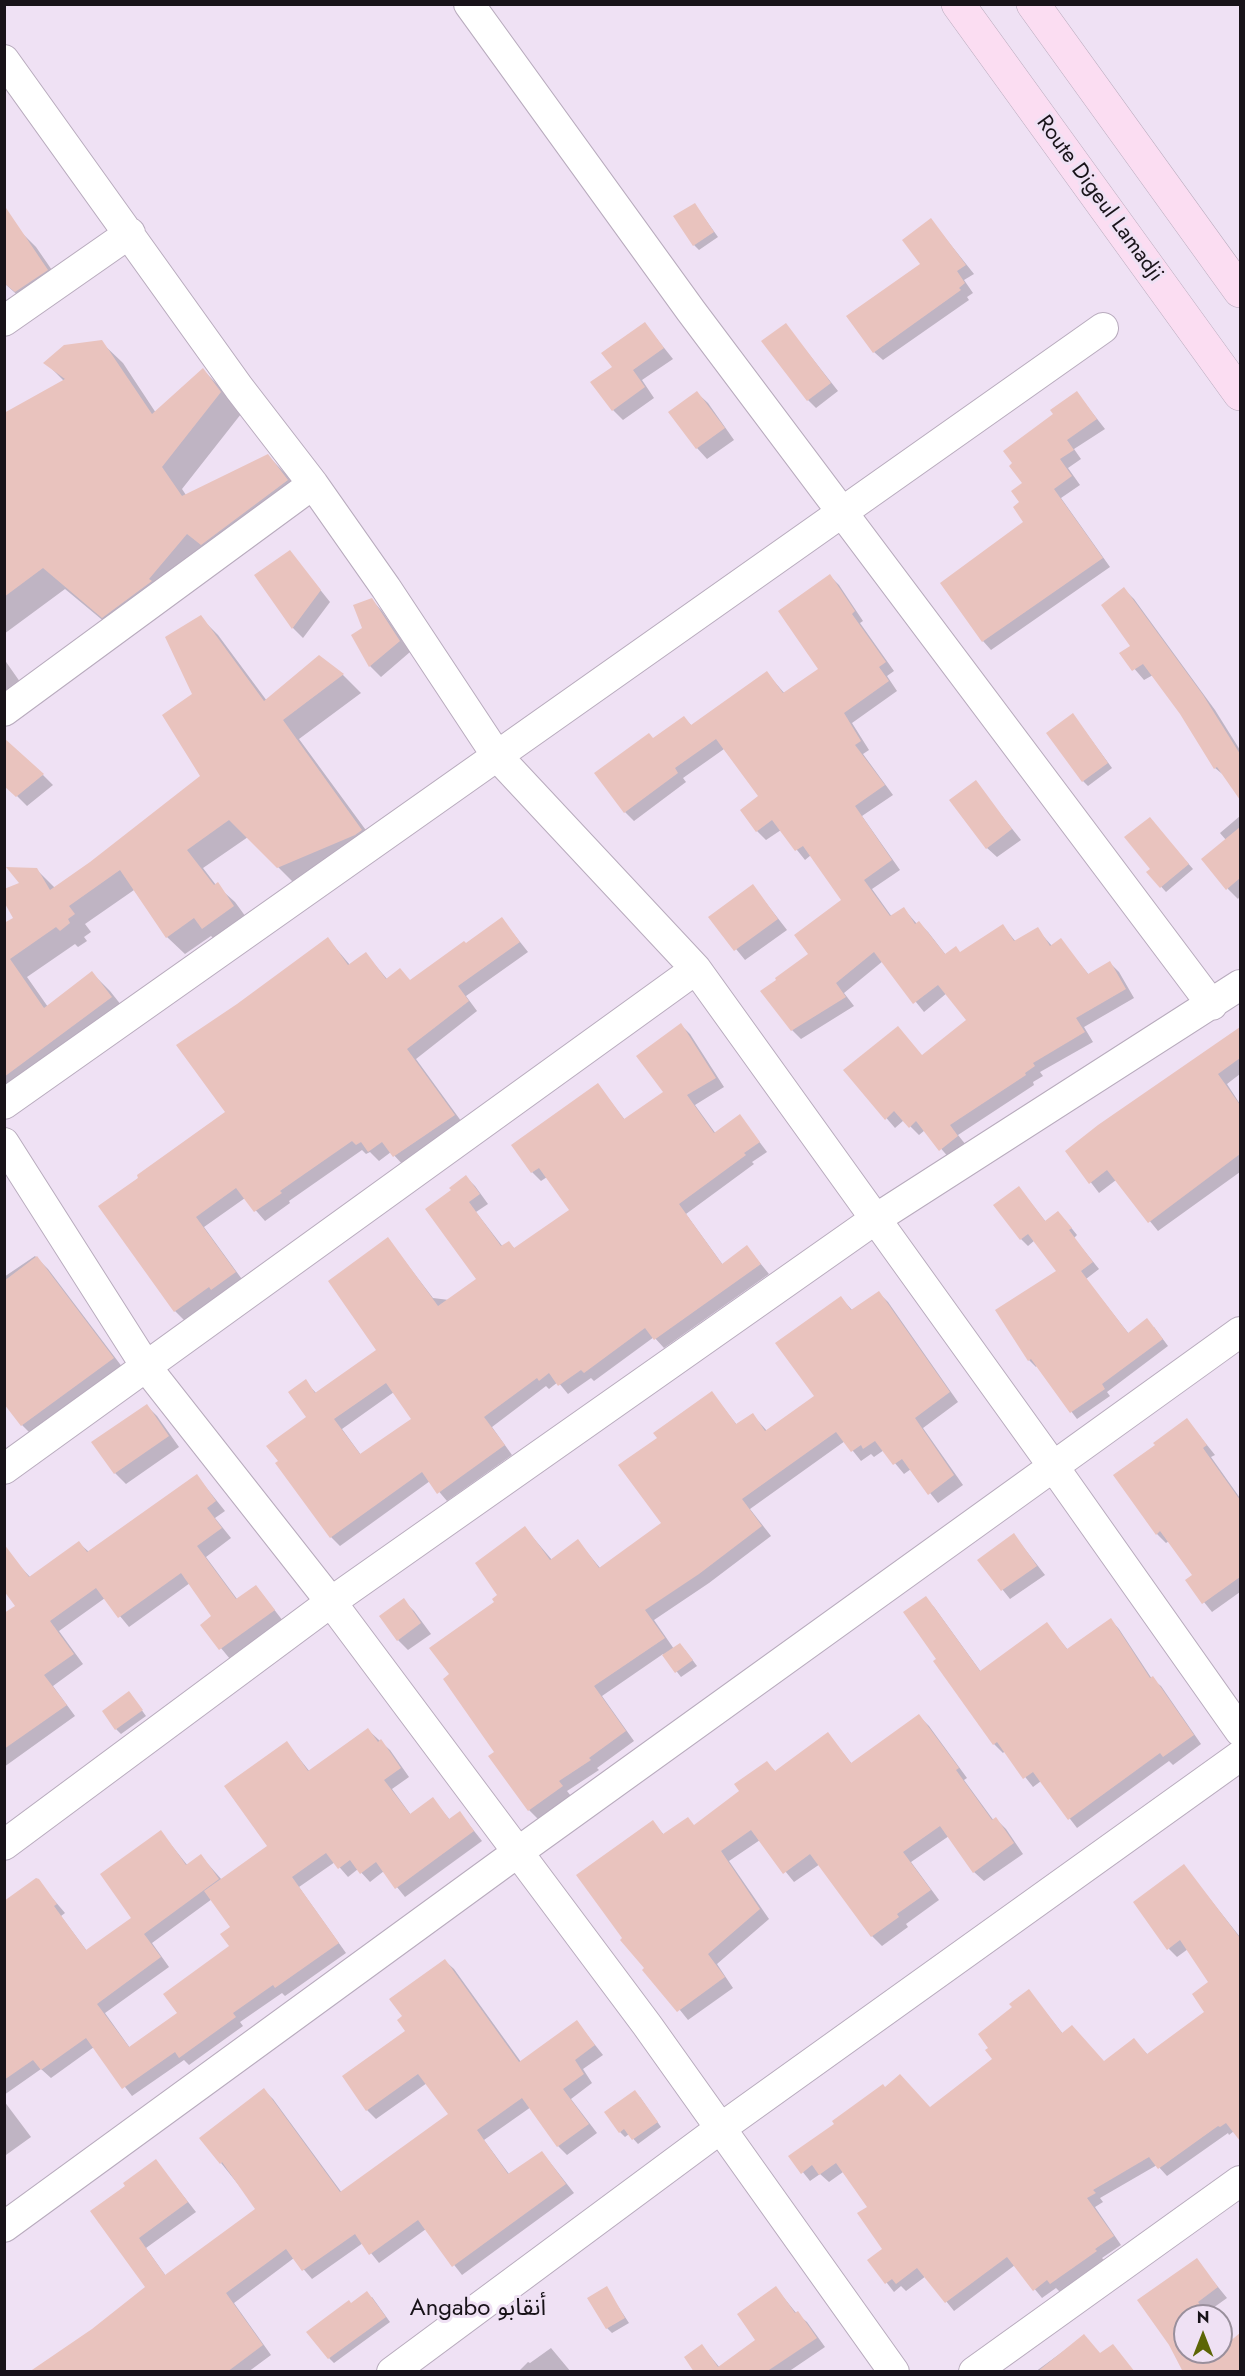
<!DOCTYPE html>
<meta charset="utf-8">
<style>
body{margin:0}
#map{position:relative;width:1245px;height:2376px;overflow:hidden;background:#efe1f4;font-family:Jost,sans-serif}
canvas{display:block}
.frame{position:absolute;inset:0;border:6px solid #181319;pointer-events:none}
.north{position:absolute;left:1173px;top:2304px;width:60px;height:60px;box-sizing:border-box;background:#efe1f4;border:2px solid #998f9c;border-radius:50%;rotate:0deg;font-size:16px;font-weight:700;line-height:24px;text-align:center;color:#181319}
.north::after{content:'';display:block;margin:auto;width:21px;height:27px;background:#5c6505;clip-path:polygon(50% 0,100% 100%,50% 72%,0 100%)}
</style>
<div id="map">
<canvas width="1245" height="2376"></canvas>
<div class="frame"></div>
<div class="north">N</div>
</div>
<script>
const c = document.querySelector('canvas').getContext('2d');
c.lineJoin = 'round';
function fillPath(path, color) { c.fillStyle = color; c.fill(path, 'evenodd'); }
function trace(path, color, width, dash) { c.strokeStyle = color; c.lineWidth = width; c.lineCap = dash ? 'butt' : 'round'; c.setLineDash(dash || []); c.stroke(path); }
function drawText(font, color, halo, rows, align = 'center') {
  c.font = font + ' Jost,"Noto Sans Arabic",sans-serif'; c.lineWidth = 6; c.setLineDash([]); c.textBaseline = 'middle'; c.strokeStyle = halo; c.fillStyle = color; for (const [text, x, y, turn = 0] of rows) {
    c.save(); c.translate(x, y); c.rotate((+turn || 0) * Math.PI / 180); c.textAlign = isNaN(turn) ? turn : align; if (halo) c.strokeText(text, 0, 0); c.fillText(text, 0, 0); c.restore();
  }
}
const shadow = new Path2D(`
 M695,205L718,237L699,250L694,245Z
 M931,220L974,274L964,280L973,293L967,297L969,300L883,360L874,352L922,265Z
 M19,230L36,247L63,286L32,308L4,283Z
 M645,324L673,359L642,380L654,398L623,420L613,410L614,367Z
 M786,325L838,391L816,408L808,400Z
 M101,342L123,363L156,413L203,370L224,391L241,414L182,489L186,495L268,456L289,477L308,502L124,638L65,589L4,634V415L64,381L46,363Z
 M697,393L708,403L734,440L707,459L697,448Z
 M1077,393L1105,429L1074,449L1081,459L1068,468L1080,485L1061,498L1110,567L991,650L983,641L1025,522L1021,502L1024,483L1055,414Z
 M290,552L330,602L303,638L293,628Z
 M830,576L839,585L863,621L860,623L894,671L887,676L897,691L852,723L869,750L863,754L893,795L862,816L900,870L872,889L892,917L904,909L917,924L919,923L928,932L946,955L961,954L1003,926L1016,942L1037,929L1052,946L1061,940L1089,975L1110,963L1119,972L1134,998L1084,1027L1093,1042L1040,1072L1043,1076L1033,1082L1034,1085L958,1135L966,1145L950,1159L925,1130L919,1135L904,1120L895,1128L845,1070L923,1056L969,1020L947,993L924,1012L883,961L844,993L854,1006L801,1039L792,1030L763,992L810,954L843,900L811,855L805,860L781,830L766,840L757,831L742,810L760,797L724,749L683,778L686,782L634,821L625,812L654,740L684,718L692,726L767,673L785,694L820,669Z
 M1124,589L1134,599L1215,710L1240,750V797L1226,777L1215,768L1181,713L1153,675L1144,680L1121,653L1132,646Z
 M372,600L382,611L410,652L381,677L370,666L353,636L364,628Z
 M200,617L218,635L267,701L319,657L343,675L361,693L299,739L379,848L296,885L248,837L203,868L216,885L235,902L251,924L221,945L211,936L185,954L167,937L134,890L85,924L91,932L84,937L87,941L78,947L75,944L27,977L48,1007L92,973L110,991L129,1015L18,1097L4,1083V925L15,918L22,883L36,869L55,888L91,864L202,776L194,694Z
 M4,659L32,699L4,725Z
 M1077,720L1112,768L1088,786L1083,781Z
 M43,775L53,785L27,806L4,783Z
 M975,782L1021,840L997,857L987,848Z
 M1240,816V896L1238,899L1228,889L1226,840L1220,833Z
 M1154,824L1193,869L1166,892L1148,872L1152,869Z
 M753,886L787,930L745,960L710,917Z
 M502,919L528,952L466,996L477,1011L416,1059L464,1125L404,1166L391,1152L379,1161L370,1152L366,1154L362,1150L289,1201L290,1203L265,1221L245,1198L204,1227L244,1282L185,1321L175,1311L100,1207L227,1112L238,1005L328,939L350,965L366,954L387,979L411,981Z
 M681,1025L690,1034L724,1087L695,1105L716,1134L740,1116L767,1152L752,1162L754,1164L686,1214L723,1265L747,1247L769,1274L664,1348L654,1337L594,1381L591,1378L568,1394L558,1382L549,1389L546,1386L492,1427L512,1455L447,1501L430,1481L340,1546L331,1537L308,1418L305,1381L317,1394L379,1350L388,1239L433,1298L449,1300L478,1279L453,1190L466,1177L475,1186L488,1204L476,1212L503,1247L509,1243L515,1249L571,1210L547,1177L541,1181L532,1172L598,1085L625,1120L665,1092ZM394,1392L413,1419L361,1455L342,1429Z
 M1240,1031V1074L1227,1084L1240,1104V1172L1158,1231L1116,1180L1099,1193L1067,1151Z
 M1025,1195L1046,1222L1065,1220L1077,1235L1074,1238L1099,1269L1086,1279L1129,1334L1154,1327L1168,1346L1107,1392L1110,1396L1077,1419L1037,1366L1036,1367L1029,1360L1058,1271L1035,1240L1028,1246L1021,1239L995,1206Z
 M35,1256L48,1269L126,1372L35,1438L22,1425L4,1401V1277Z
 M879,1293L888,1302L958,1402L923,1428L963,1485L938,1503L911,1469L904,1474L884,1450L874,1457L871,1454L861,1461L845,1441L750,1509L771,1536L709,1583L654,1620L674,1649L685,1650L697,1666L681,1677L663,1654L602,1696L634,1741L597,1768L599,1770L567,1791L571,1796L538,1819L529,1810L496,1752V1602L525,1528L552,1560L578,1541L600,1568L663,1523L659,1439L712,1393L737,1425L752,1414L767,1431L816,1396L841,1298L853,1311Z
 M147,1406L157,1416L179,1447L126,1484L115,1473L93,1442Z
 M1187,1420L1215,1455L1211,1457L1240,1498V1592L1212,1612L1187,1581L1194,1576L1169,1541L1166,1543L1157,1534V1445Z
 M197,1476L225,1511L215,1518L231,1538L206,1557L237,1599L256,1586L283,1621L230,1659L202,1625L214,1616L190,1583L129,1627L105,1598L59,1631L83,1664L53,1686L75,1716L4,1767V1615L17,1606V1563L31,1578L79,1543L89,1552Z
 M1014,1535L1045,1575L1010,1599L979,1560Z
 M925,1598L934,1607L981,1672L1047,1624L1068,1650L1111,1620L1119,1629L1152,1679L1161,1686L1201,1744L1173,1765L1169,1761L1077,1828L1041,1781L1033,1787L1005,1751L1003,1753L994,1744L938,1659Z
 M403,1600L414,1611L431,1634L408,1650L398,1640Z
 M133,1698L146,1716L121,1734L116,1729Z
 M919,1716L929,1726L967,1778L964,1780L994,1821L996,1819L1006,1829L1023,1854L984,1881L974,1872L949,1836L911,1862L939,1900L906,1924L908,1927L882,1946L872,1936L820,1864L794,1882L760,1840L729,1861L769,1919L717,1964L733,1988L688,2020L646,1968L653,1822L664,1835L695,1826L741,1792L767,1763L776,1772L828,1734L852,1764Z
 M368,1730L390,1750L409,1777L392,1789L411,1815L433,1799L450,1820L460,1813L482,1841L405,1897L384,1871L370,1882L358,1869L348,1877L335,1862L299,1887L346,1953L285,1996L282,1993L240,2022L243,2026L189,2065L184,2060L132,2096L94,2047L51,2078L41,2069L4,2095V1904L38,1881L65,1913L61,1916L87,1951L133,1918L161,1832L188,1866L201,1856L222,1880L269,1846L287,1743L310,1772ZM212,1899L232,1927L231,1946L179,2014L130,2048L105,2013L169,1967L152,1943Z
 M1184,1866L1240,1937V2138L1234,2131L1229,2135L1228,2133L1167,2176L1157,2165L1100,2198L1103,2202L1095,2207L1121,2245L1102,2258L1104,2260L1060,2292L1056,2288L1042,2298L1015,2265L954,2311L926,2276L906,2291L901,2286L894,2292L869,2260L884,2249L869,2207L843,2172L829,2182L820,2174L810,2181L790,2156L931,2109L994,2059L1014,2008L1029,1991L1063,2034L1104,2062L1134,2040L1148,2055L1206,2012L1211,1983L1188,1949L1177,1957L1169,1949Z
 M445,1961L454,1969L521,2062L577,2022L603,2055L583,2069L592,2083L571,2099L597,2133L567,2155L558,2146L531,2107L484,2140L509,2174L542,2152L574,2193L462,2275L426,2229L379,2263L363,2243L312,2279L294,2258L234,2303L271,2355L248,2372H185L92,2330L147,2288L127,2187L156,2161L196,2212L146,2248L166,2276L258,2209L221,2163L264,2090L273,2099L342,2193L450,2114L427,2083L376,2119L367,2110L344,2077L407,2031L405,2016Z
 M640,2097L661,2127L638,2144L629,2134L625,2137L620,2132Z
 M4,2101L31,2137L6,2155L4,2154Z
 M1196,2260L1227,2298L1206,2313L1209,2316H1185V2352H1221V2331L1230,2343L1240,2335V2372H1184L1170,2344Z
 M606,2288L629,2323L612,2333L607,2328Z
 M776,2288L797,2314L807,2322L825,2347L788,2372H696L702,2346L720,2368L757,2340Z
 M372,2297L390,2322L334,2363L329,2358L351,2305Z
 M1084,2336L1101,2355L1134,2372H1035Z
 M551,2348L571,2372H518L528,2362L530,2363Z`);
const building = new Path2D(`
 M695,203L714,232L693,246L673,216Z
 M4,205L48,270L15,292L4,283Z
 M931,218L966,265L957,271L965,283L959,288L961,290L873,353L846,316L920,264L902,240Z
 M645,322L664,348L633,370L645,387L612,411L590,382L612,367L601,353Z
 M786,323L831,383L807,401L761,341Z
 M102,340L152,414L203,368L221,392L162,467L182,496L268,454L288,480L201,545L187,534L149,579L152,581L102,618L43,568L4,597V413L65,379L43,363L64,345Z
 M697,391L725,428L696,449L668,412Z
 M1077,391L1097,419L1067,440L1074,450L1060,459L1072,476L1054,489L1103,558L982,642L940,583L1023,522L1013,507L1019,502L1011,491L1022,483L1009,466L1012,463L1003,451L1053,414L1050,410Z
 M290,550L321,590L292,629L254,575Z
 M830,574L855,611L852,614L886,662L879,667L889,681L844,713L861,741L855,745L885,785L855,806L892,860L864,880L890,916L904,907L915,924L919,921L945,954L956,946L960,952L1003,924L1014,941L1038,927L1050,946L1061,938L1088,974L1110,961L1126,989L1076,1018L1085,1032L1033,1063L1035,1066L1025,1073L1026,1075L950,1125L958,1136L939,1151L916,1121L909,1128L894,1111L885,1120L843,1070L898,1026L922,1055L966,1020L938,985L913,1004L874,952L836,983L846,997L791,1031L760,991L776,980L775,978L808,954L794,935L841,900L803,846L795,851L772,820L756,832L740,810L758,796L716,739L675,768L678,773L624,813L594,773L649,733L653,738L684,716L691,725L767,671L783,693L818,669L778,611Z
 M1124,587L1203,695L1240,754V800L1217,767L1214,769L1180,714L1143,664L1132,671L1119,653L1130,646L1101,605Z
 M372,598L400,641L369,667L351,635L362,628L353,605Z
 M201,615L264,701L319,655L344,674L283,720L362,830L355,835L277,868L229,820L187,850L214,885L218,882L234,906L202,929L194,918L166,938L120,870L69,906L75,914L68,919L70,923L60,931L56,927L10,959L44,1008L92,971L112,997L4,1077V923L13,918L4,902V889L19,883L6,867L37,868L50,890L90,862L200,776L162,715L192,694L165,637Z
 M1073,713L1108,763L1082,782L1046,733Z
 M4,738L44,774L16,797L4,786Z
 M976,780L1012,829L986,849L949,800Z
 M1150,817L1189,864L1160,888L1146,872L1150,869L1124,837Z
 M1240,827V878L1226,890L1201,859Z
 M753,884L778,919L734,951L708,917Z
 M502,917L520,942L458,986L469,1001L407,1049L455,1115L393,1157L382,1142L368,1152L361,1142L356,1145L352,1141L280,1191L282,1193L254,1212L236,1188L196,1217L236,1272L211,1290L209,1287L174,1312L98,1206L138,1178L137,1175L225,1112L176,1045L237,1004L328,937L348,965L366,952L386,979L400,968L410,980L464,941L466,943Z
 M681,1023L716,1078L687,1095L714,1133L740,1114L760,1142L744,1153L746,1155L679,1204L722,1264L747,1245L761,1264L654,1340L645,1328L584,1373L581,1370L558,1386L549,1373L539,1381L537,1378L484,1417L505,1445L437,1494L422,1472L330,1538L275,1463L278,1461L266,1446L306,1417L288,1392L306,1379L315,1393L376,1350L328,1281L388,1237L438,1306L476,1279L425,1209L451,1190L449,1188L466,1175L480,1194L469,1202L501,1246L509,1241L514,1248L569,1210L539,1168L531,1173L511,1145L598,1083L624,1119L663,1092L636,1056ZM386,1383L411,1419L360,1454L334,1419Z
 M1240,1027V1058L1218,1074L1240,1105V1154L1148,1223L1107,1170L1089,1184L1065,1151L1098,1125Z
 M1019,1186L1045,1221L1058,1211L1072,1228L1069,1230L1093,1262L1081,1271L1128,1333L1147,1318L1163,1339L1102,1384L1105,1389L1070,1413L1031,1359L1028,1361L995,1310L1056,1271L1028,1234L1020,1240L993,1205Z
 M37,1256L114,1358L21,1426L4,1404V1281Z
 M879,1291L950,1392L915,1418L954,1475L928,1495L902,1459L893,1465L875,1441L863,1449L861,1445L851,1452L836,1432L742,1499L762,1526L699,1574L645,1610L665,1638L594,1686L626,1731L589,1758L591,1760L559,1781L563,1786L528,1811L488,1756L494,1752L443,1679L449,1674L429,1648L494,1602L492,1599L497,1595L475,1563L525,1526L550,1560L578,1539L599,1568L661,1523L618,1465L657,1438L653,1433L712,1391L736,1424L753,1413L765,1431L814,1396L775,1343L841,1296L851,1310Z
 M147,1404L169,1436L114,1474L91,1442Z
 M1187,1418L1207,1445L1203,1448L1240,1500V1577L1202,1604L1185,1580L1192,1575L1160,1531L1156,1535L1113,1475L1155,1445L1153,1443Z
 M197,1474L216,1501L207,1508L222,1528L197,1546L236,1599L256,1585L275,1610L219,1650L200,1625L211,1616L181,1573L118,1618L96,1588L50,1621L74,1654L44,1675L67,1705L4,1749V1613L15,1606L4,1591V1544L29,1577L79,1541L87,1552Z
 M1014,1533L1037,1566L1001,1591L977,1560Z
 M926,1596L980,1671L1047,1622L1067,1649L1111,1618L1150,1678L1153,1676L1194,1735L1163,1757L1160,1753L1068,1820L1033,1772L1023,1779L997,1742L993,1745L933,1661L936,1659L903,1612Z
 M404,1598L421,1623L397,1641L379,1616Z
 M680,1643L693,1660L675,1673L662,1655Z
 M129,1691L143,1710L115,1730L102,1711Z
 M919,1714L959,1768L956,1770L992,1820L996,1817L1014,1843L973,1873L940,1826L903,1852L931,1890L897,1914L899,1917L871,1937L810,1854L783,1874L751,1830L721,1851L760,1909L708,1954L725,1977L677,2012L642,1970L644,1968L620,1940L622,1938L576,1875L653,1820L663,1834L688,1817L694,1825L739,1791L734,1784L767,1761L775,1771L828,1732L851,1763Z
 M368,1728L378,1742L381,1739L401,1768L384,1780L410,1814L433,1797L449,1819L460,1811L474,1831L395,1889L376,1862L360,1874L350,1860L338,1869L326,1853L292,1877L339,1943L275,1988L273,1985L233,2013L236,2017L179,2058L175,2052L122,2089L86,2038L41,2070L33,2060L4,2080V1901L36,1878L39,1879L57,1904L54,1906L86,1950L131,1918L100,1874L161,1830L186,1865L201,1854L219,1879L144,1934L161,1957L97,2004L129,2047L177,2013L163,1994L229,1946L220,1934L230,1927L204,1891L267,1846L224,1786L287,1741L308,1771Z
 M1184,1864L1240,1938V2141L1226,2123L1220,2127L1218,2126L1158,2169L1149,2157L1093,2190L1096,2193L1087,2198L1114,2236L1095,2249L1097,2251L1050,2284L1047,2280L1033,2291L1007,2257L945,2303L917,2268L896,2284L892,2279L885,2284L867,2260L882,2249L857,2213L867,2207L836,2163L819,2175L812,2165L801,2174L788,2156L834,2124L832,2121L883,2084L885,2087L900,2074L930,2107L992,2059L985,2050L988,2048L978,2034L1012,2007L1009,2004L1029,1989L1062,2033L1072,2025L1104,2061L1134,2038L1147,2054L1204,2012L1192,1994L1208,1982L1180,1940L1167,1950L1133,1902Z
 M445,1959L519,2062L577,2020L595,2045L575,2060L584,2074L563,2089L589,2124L557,2147L522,2098L477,2130L508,2174L542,2151L566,2184L452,2267L418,2220L369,2255L355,2234L302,2271L286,2249L226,2293L263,2345L227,2372H29L92,2329L145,2287L90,2211L125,2186L123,2183L156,2159L188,2202L139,2238L165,2275L255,2209L222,2162L220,2164L199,2138L264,2088L340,2192L448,2114L418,2074L366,2111L342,2076L405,2031L397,2020L402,2016L389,1999Z
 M635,2090L658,2122L632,2140L624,2129L619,2133L604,2112Z
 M1197,2258L1218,2287L1198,2302L1208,2316H1185V2352H1221V2332L1229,2342L1240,2333V2372H1183L1169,2345L1137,2300Z
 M607,2286L625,2318L606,2329L587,2298Z
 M776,2286L795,2313L798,2311L817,2338L766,2372H694L684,2357L702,2344L718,2367L755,2340L737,2314Z
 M367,2291L386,2317L328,2359L306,2332L349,2300L351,2303Z
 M1084,2334L1100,2353L1113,2344L1135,2372H1037Z`);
const street = new Path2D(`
 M469,4L691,311L1212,1005
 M4,60L239,388L313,484L386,588L497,756L696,969L1053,1466L1240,1731
 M4,321L130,233
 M4,711L313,484
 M4,1104L1103,328
 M4,1143L147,1368L331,1602L647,2025L894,2372
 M4,1469L696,969
 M4,1845L331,1602L874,1220L1240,985
 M4,2227L518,1852L1240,1332
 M392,2372L721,2128L1240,1756
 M974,2372L1240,2181`);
const secondary = new Path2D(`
 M958,4L1240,394
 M1033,4L1240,291`);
const streetNames = [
 ["Route Digeul Lamadji",1099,199,54]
];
const neighbourhoodNames = [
 ["Angabo أنقابو",478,2309]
];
fillPath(shadow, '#0003');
fillPath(building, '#e9c3be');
trace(street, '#b8abbd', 32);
trace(secondary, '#b8abbd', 34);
trace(street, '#fff', 30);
trace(secondary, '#fbddf2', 33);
drawText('22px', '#181319', '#efe1f4', streetNames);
drawText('24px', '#181319', '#efe1f4', neighbourhoodNames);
</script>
